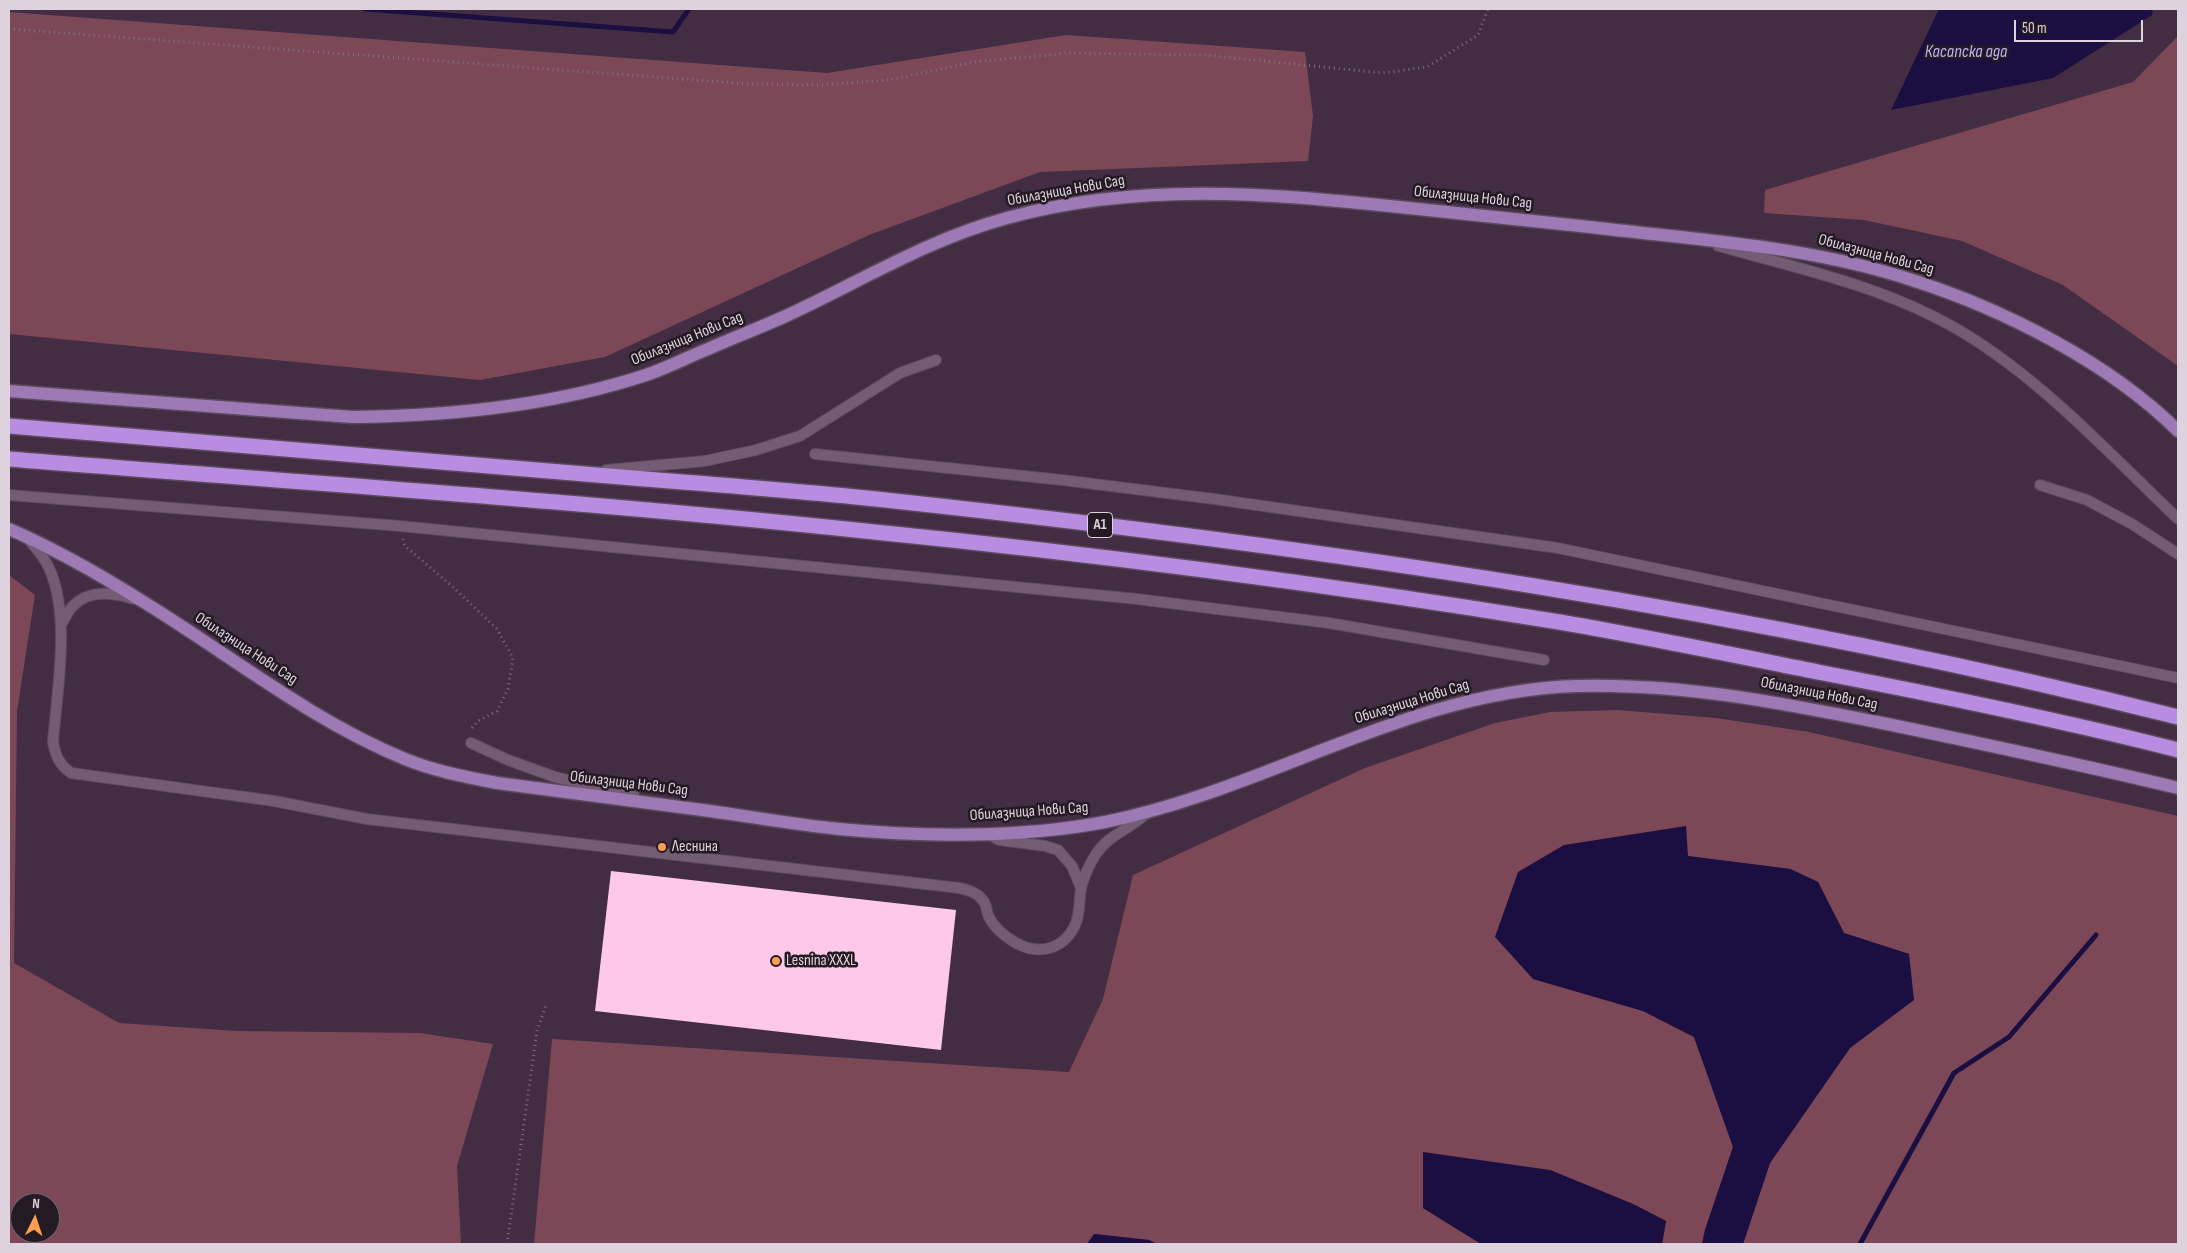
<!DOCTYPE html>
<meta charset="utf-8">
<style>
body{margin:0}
#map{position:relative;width:2187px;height:1253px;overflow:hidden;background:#432d43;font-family:"Sofia Sans Condensed",sans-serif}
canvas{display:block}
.frame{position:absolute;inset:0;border:10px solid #dfd2df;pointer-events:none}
.north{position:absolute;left:10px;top:1193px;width:50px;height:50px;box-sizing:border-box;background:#231a24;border:1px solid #6e646f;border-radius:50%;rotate:4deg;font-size:14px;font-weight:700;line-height:20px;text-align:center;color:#dfd2df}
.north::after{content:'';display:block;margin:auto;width:18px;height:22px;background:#fc9d52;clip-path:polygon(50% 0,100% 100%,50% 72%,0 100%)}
.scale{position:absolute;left:2014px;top:20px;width:129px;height:22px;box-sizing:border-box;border:2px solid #dfd2df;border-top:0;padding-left:6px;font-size:15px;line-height:18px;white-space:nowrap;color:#dfd2df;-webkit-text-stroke:4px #231a24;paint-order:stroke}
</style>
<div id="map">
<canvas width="2187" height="1253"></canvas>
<div class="frame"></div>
<div class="north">N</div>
<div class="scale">50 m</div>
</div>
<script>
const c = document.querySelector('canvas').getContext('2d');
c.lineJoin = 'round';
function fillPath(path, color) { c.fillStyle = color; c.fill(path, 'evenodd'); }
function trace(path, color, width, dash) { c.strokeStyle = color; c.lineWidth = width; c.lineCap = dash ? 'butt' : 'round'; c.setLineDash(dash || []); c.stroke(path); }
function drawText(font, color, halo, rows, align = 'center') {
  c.font = font + ' "Sofia Sans Condensed",sans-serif'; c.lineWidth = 5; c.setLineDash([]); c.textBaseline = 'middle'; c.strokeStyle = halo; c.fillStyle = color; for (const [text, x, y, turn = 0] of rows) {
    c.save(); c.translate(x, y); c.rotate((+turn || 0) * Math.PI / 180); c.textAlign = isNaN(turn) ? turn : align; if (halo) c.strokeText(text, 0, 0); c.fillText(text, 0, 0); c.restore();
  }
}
const green = new Path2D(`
 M9,12L827,73L1066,35L1305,52L1313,116L1308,161L1040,172L869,235L605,357L480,380L9,334Z
 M2178,36V366L2063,285L1962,241L1864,220L1764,213L1765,190L2133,82Z
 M9,575L35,595L17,711L14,963L119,1023L237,1031L420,1033L493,1044L457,1166L461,1244H9ZM20,1203H50V1233H20Z
 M1618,710L1716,718L1809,732L2178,816V1244H1743L1770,1163L1850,1048L1913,1000L1909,954L1844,933L1818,882L1791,869L1687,856L1686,826L1534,979L1643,1011L1694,1037L1733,1147L1705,1230L1702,1244H1662L1666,1221L1633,1204L1550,1170L1423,1208L1481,1244H1157L1149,1240L1095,1234L1087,1244H534L552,1039L1069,1072L1103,999L1133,875L1365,768L1495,723L1550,712Z`);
const water = new Path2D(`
 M1939,9H2153L2152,15L2053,78L1891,110Z
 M1686,826L1688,856L1790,869L1818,882L1844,933L1909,954L1914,1000L1850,1048L1770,1163L1743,1244H1702L1705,1230L1733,1147L1694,1037L1643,1011L1533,979L1495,937L1518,872L1564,845Z
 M1423,1152L1550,1170L1633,1204L1666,1221L1662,1244H1481L1423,1208Z
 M1094,1234L1149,1240L1157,1244H1087Z`);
const stream = new Path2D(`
 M365,9L673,32L689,9
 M1860,1244L1954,1073L2009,1037L2096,935`);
const building = new Path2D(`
 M611,871L956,910L941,1050L595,1011Z`);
const path = new Path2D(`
 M9,29L750,84L822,85L888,80L974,62L1068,53L1204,55L1383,73L1427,67L1478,35L1488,9
 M403,539L405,546L453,587L497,629L513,658L508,689L497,711L478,721L470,730
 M507,1244L537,1031L546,1005`);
const lane = new Path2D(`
 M1718,246C1802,269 1891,288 1967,335C2046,384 2111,455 2178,519
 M815,454L1062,480L1214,499L1558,548L2178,678
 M606,470L705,461L756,450L800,436L900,373L936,360
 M2040,485L2087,500L2132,524L2178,554
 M9,495L400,526L1137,599L1329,623L1544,660
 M29,540C37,549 44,557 49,568C71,615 57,691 53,742C56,757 59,764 71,773L274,801L367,819L959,888C970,890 982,895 986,906C987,910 987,914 989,917C994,928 1006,937 1016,943C1040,956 1065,949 1076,923C1080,912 1079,900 1081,889C1083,878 1090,863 1096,854C1109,834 1133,828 1149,811
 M61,625C65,618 69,609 74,605C90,589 114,593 134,599
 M471,743L508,760L555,777L634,795
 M987,833L999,840L1045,846L1058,850L1072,866L1081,888`);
const primary = new Path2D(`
 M9,391L352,417C450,416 552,406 646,375C667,368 688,357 708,349C735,337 762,327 788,315C861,281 929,239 1007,218C1137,182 1267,193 1399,207C1463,214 1527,220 1590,227C1698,240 1808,246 1912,280C2003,309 2110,363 2178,431
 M9,529C55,549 99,574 142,601C229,654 310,720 405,759C434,771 466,777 497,783C568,792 639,801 710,811C753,817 796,825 839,829C923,837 1022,838 1105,822C1266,790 1409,691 1576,686C1684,683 1787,704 1892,725C1988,745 2083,765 2178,788`);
const highway = new Path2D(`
 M9,426C221,443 433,460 645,479C722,485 799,491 876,499C1314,546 1751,610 2178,717
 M9,459C294,482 580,501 865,531C1095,554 1325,584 1553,621C1643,636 1733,655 1823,673C1942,696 2061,720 2178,750`);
const markers = [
 [662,847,5,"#fc9d52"],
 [776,961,5,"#fc9d52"]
];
const shields = [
 [1100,525,25]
];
const shieldNames = [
 ["A1",1100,525]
];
const streetNames = [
 ["Обилазница Нови Сад",1066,191,-10],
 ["Обилазница Нови Сад",1473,198,6],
 ["Обилазница Нови Сад",1876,255,15],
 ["Обилазница Нови Сад",687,339,-22],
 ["Обилазница Нови Сад",246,649,33],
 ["Обилазница Нови Сад",1819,694,11],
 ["Обилазница Нови Сад",1412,702,-17],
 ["Обилазница Нови Сад",629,784,7],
 ["Обилазница Нови Сад",1029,812,-4]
];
const poiNames = [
 ["Леснина",672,847],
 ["Lesnina XXXL",786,961]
];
const waterNames = [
 ["Касапска ада",1966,52]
];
fillPath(green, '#7c4857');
fillPath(water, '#1b0e40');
trace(stream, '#1b0e40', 5);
fillPath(building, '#fec9e7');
trace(lane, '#5c4a5c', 12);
trace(primary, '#5c4a5c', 15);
trace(highway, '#5c4a5c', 18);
trace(path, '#816e81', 3, [1, 4]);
trace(lane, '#745d74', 10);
trace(primary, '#9d79b5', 12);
trace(highway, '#b88ce1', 15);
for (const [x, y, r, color] of markers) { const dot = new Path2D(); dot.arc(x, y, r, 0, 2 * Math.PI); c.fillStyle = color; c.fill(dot); trace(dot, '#231a24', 2); }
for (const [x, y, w] of shields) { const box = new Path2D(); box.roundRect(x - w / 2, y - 12.5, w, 25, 4); c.fillStyle = '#231a24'; c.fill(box); trace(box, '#dfd2df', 1); }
drawText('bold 15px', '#dfd2df', null, shieldNames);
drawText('16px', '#dfd2df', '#231a24', streetNames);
drawText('16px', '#dfd2df', '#231a24', poiNames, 'left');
drawText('italic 18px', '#bcb5f8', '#231a24', waterNames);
</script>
